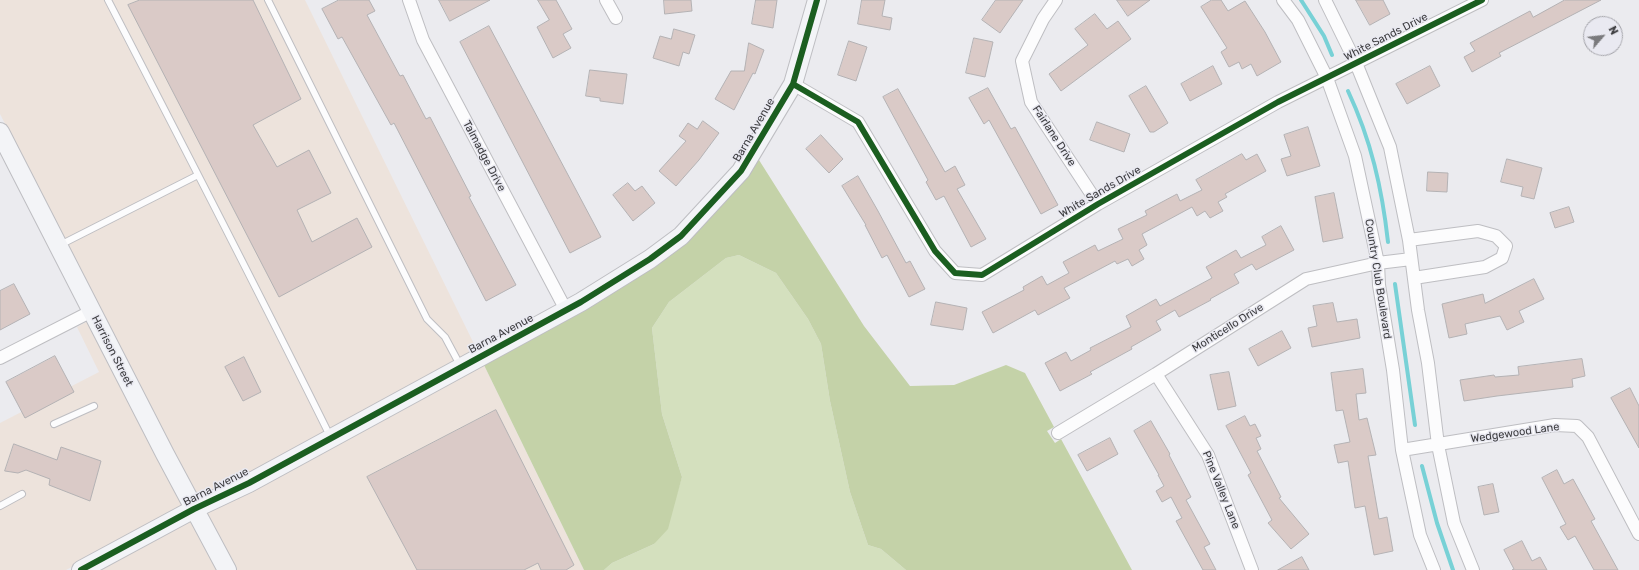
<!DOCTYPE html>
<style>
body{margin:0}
#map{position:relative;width:1639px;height:570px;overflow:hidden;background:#ebebef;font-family:Rubik,sans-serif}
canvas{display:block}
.north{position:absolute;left:1583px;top:16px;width:40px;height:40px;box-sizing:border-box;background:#e9e9f1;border:1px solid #a4a4aa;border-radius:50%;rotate:62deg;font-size:11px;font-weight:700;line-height:16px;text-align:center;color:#3d3d40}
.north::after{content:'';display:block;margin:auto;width:14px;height:18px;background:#7a7a7d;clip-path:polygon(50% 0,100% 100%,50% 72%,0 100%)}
</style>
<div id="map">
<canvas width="1639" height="570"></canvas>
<div class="north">N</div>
</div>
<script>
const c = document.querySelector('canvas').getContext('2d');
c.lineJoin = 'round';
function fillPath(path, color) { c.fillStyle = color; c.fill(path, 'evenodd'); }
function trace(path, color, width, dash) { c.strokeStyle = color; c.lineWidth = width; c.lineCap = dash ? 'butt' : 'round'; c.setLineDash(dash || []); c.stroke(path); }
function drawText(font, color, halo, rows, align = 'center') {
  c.font = font + ' Rubik,sans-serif'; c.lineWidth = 3; c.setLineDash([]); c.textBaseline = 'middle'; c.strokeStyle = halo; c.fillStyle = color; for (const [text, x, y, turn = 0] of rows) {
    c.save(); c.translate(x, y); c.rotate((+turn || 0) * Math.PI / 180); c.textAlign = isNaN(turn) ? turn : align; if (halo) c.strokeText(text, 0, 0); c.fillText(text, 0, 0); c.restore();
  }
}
const commercial = new Path2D(`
 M0,0H305L477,350L246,476L198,500L0,114Z
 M88,321L184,507L66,570H0V423L99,372L77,327Z
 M483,363L584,570H236L204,512Z
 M190,519L218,570H96Z`);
const green = new Path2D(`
 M739,255L776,273L808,319L821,344L830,401L850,492L868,545L881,549L906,570H604L612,563L654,544L677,493L682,477L662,414L652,328L669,302L726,258Z`);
const forest = new Path2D(`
 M759,160L864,326L910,386L954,385L1006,365L1025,373L1054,427L1047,431L1055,443L1061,439L1132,570H906L881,549L868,545L850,492L830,401L821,344L808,319L776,273L739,255L726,258L669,302L652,328L662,414L682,477L668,529L654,544L612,563L604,570H584L483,363L585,308Z`);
const stream = new Path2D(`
 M1301,0L1324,36L1332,55
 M1348,91C1371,140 1382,188 1388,242
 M1395,284L1415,425
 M1422,466L1437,523L1453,570`);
const building = new Path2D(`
 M140,0H253L301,99L253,125L277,167L309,150L331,193L297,210L312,242L357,218L372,247L279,297L128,5Z
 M339,0H369L375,11L367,15L400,76L403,75L426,119L430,117L471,196L469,197L516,285L486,301L394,123L391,125L342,37L338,39L322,9Z
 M439,0H490L450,21Z
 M538,0H556L572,29L563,34L571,48L553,58L537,27L549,20Z
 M664,0H691L692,11L665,14Z
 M756,0H777L773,28L752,24Z
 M862,0H885L882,16L892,18L890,30L858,24Z
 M996,0H1023L1000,33L982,20Z
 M1117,0H1150L1128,16Z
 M1212,0H1221L1228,11L1245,1L1265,32L1281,62L1257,76L1251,64L1242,69L1239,62L1229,67L1221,52L1227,48L1201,7Z
 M1356,0H1383L1390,14L1370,25Z
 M1565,0H1601L1499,53L1501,56L1472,72L1464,57L1475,51L1470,43L1530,11L1533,17Z
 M1095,14L1107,29L1118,21L1131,39L1061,91L1049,74L1088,45L1075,29Z
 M489,26L601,237L570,253L460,42Z
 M674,29L695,35L689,54L683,52L679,66L653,58L660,36L671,39Z
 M974,38L993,42L985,77L966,73Z
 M849,41L867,47L856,81L838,75Z
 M749,43L764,50L755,74L753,73L734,110L715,99L731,71H744Z
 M1213,66L1222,84L1190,101L1181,84Z
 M1430,66L1440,86L1407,104L1396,84Z
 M590,70L627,74L623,104L600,101V98L586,96Z
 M1146,86L1168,123L1154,132H1150L1129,96Z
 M988,88L1011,129L1015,127L1058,205L1041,214L989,120L984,124L969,98Z
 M898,89L945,172L955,166L965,185L957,189L986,239L971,247L944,196L936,200L926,182L928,180L883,97Z
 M703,121L719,133L699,160L676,186L659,171L686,141L679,136L688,123L697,129Z
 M1097,122L1130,134L1124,152L1090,140Z
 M1308,127L1320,166L1287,176L1281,159L1291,156L1284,135Z
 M821,135L843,159L829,173L806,149Z
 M1242,154L1246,160L1257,154L1266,171L1225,194L1227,197L1218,202L1223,211L1210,218L1205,211L1197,216L1192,207L1142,234L1147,245L1139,250L1144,259L1132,266L1128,259L1117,264L1115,261L1064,288L1070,298L1038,315L1035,310L993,333L982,312L1024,290L1023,287L1042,276L1047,285L1069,273L1063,262L1095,245L1098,251L1123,239L1118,229L1147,215L1145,211L1177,194L1180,201L1202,190L1196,180Z
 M1507,159L1542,168L1534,199L1521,196L1523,187L1501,182Z
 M1428,172L1448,173L1447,192L1427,191Z
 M858,176L878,211L906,263L910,261L925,289L909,297L887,255L882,258L865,225H866L842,186Z
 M628,183L635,191L642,186L655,203L633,221L613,195Z
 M1334,193L1343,238L1323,242L1315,197Z
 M1569,207L1574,222L1555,228L1550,213Z
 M1281,226L1294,250L1256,270L1252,264L1234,274L1239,283L1210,299L1211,300L1179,317L1175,310L1156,321L1161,330L1131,347L1132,349L1090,372L1092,374L1060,391L1045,363L1066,352L1071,361L1091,350L1090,348L1131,327L1126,316L1156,299L1160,306L1212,278L1206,267L1236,250L1241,258L1266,245L1262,237Z
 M1534,279L1544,299L1519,311L1524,322L1507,330L1500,316L1465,324L1467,334L1449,338L1442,304L1483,294L1485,303Z
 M14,284L30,314L0,330V291Z
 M936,302L967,308L963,330L931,325Z
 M1333,303L1337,322L1357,319L1360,338L1312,347L1308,328L1317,326L1313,306Z
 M1282,331L1291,348L1258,366L1249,349Z
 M55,356L74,392L25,418L6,382Z
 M244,357L261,392L243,401L225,367Z
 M1582,359L1585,376L1572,379L1573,387L1497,396L1464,401L1460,380L1494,375L1495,377L1519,375L1518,367Z
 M1363,369L1366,393L1356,394L1359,420L1367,418L1376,455L1368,456L1379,519L1387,517L1393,551L1374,555L1365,506L1355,508L1348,461L1338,463L1334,445L1350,442L1343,410L1336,411L1331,373Z
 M1229,372L1236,406L1218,410L1210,375Z
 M1630,388L1639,406V448L1611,398Z
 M496,410L574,565L566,570H541L538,563L524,570H417L367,477Z
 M1245,416L1250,426L1255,424L1261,436L1256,438L1261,449L1257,451L1281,497L1279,498L1309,534L1291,549L1268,523L1272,520L1248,475L1251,473L1226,426Z
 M1151,421L1170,454L1169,455L1191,497L1186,500L1210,544L1204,547L1216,570H1203L1176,521L1182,518L1171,497L1162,502L1156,491L1164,486L1158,475H1159L1134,431Z
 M1110,438L1118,454L1087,471L1078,455Z
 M14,444L57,460L61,447L101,461L90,501L49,485L50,479L26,470L18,473L5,471Z
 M1557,470L1564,484L1573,479L1595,519L1591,521L1618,570H1594L1575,536L1568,540L1560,527L1566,524L1542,478Z
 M1493,484L1499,512L1484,515L1478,487Z
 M1522,541L1532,561L1540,557L1547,570H1512L1514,569L1504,550Z
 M1302,557L1309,570H1278Z`);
const lane = new Path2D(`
 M108,0C183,145 258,290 330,436
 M268,0L427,319L445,337L460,365
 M60,245L198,175
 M54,424L94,406
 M0,506L22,494`);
const street = new Path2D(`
 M409,0L423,40L566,310
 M606,0L616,18
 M1056,0L1043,19L1022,61L1031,102L1098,204
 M1283,0L1298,20L1327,78L1355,156L1378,263L1379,285L1393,370L1402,450L1420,535L1434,570
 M1325,0L1356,63L1390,147L1409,240L1418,310L1428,363L1438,445L1454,523L1473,570
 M793,84L858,122L935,251L955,273L982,275L1098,204L1278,102L1482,0
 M1409,240L1478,231L1496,236L1506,246L1502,258L1485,267L1414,278
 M0,358L92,311
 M1156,374L1208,455L1252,570
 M1058,433L1156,374L1306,279L1378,263L1411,259
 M1402,450L1555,425L1577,426L1588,437L1639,534`);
const secondary = new Path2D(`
 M0,132L165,454L227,570
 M81,570L194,509L249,483L581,302L650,259L681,236L741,171L793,84L817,0`);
const cycleway = new Path2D(`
 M793,84L858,122L935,251L955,273L982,275L1098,204L1278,102L1482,0
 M81,570L194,509L249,483L581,302L650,259L681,236L741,171L793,84L817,0`);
const streetNames = [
 ["White Sands Drive",1386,37,-27],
 ["Barna Avenue",754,130,-60],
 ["Fairlane Drive",1054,136,57],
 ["Talmadge Drive",484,156,62],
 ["White Sands Drive",1100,192,-30],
 ["Country Club Boulevard",1378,279,81],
 ["Monticello Drive",1228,328,-32],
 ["Barna Avenue",501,334,-28],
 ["Harrison Street",112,351,63],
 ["Wedgewood Lane",1515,433,-8],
 ["Barna Avenue",216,487,-27],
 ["Pine Valley Lane",1221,490,68]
];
fillPath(commercial, '#ede3dc');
fillPath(green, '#d4e0be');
fillPath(forest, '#c4d2a8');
trace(stream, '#78d1d6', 4);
fillPath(building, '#dacac7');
trace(building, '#b4b2b4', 1);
trace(lane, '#bebec2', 8);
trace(street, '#bebec2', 14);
trace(secondary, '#bebec2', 20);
trace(lane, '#fcfcfd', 6);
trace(street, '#fcfcfd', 12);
trace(secondary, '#f3f4f7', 18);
trace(cycleway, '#1b5e20', 6);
drawText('11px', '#3d3d40', '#e9e9f1', streetNames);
</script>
